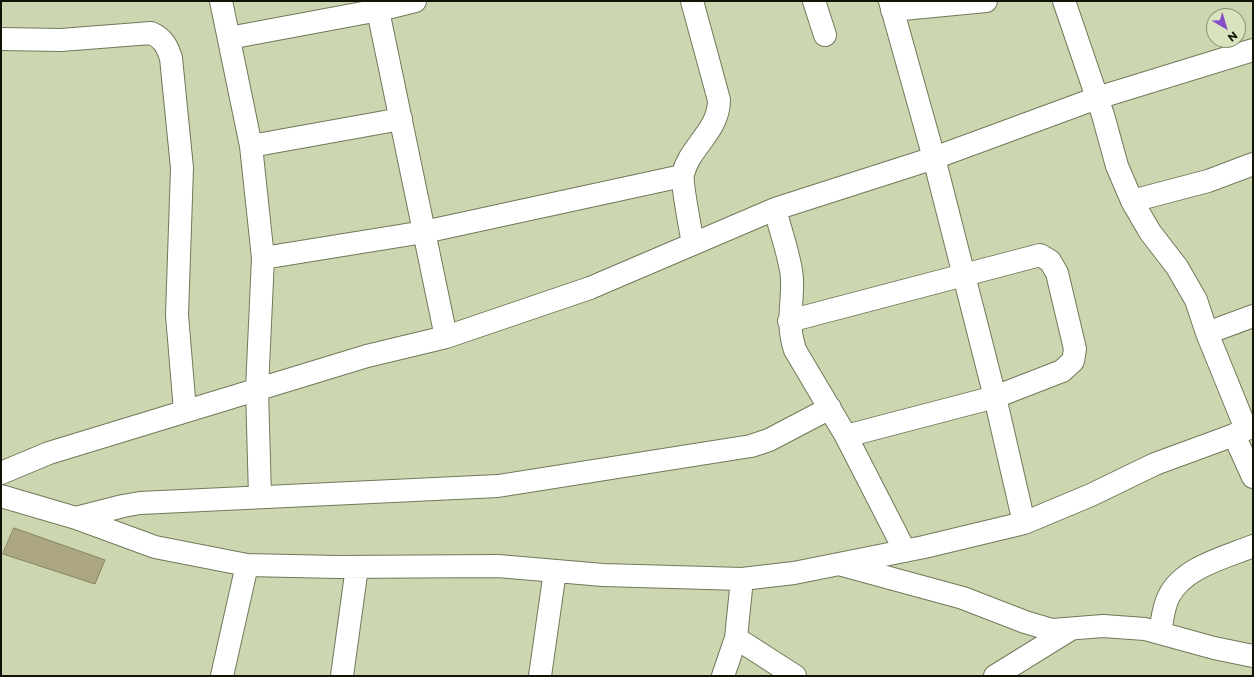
<!DOCTYPE html>
<style>
body{margin:0}
#map{position:relative;width:1254px;height:677px;overflow:hidden;background:#ccd7b2;font-family:Montserrat,sans-serif}
canvas{display:block}
.frame{position:absolute;inset:0;border:2px solid #101407;pointer-events:none}
.north{position:absolute;left:1206px;top:8px;width:40px;height:40px;box-sizing:border-box;background:#d9e4bf;border:1px solid #899175;border-radius:50%;rotate:142deg;font-size:11px;font-weight:700;line-height:16px;text-align:center;color:#101407}
.north::after{content:'';display:block;margin:auto;width:14px;height:18px;background:#844fc6;clip-path:polygon(50% 0,100% 100%,50% 72%,0 100%)}
</style>
<div id="map">
<canvas width="1254" height="677"></canvas>
<div class="frame"></div>
<div class="north">N</div>
</div>
<script>
const c = document.querySelector('canvas').getContext('2d');
c.lineJoin = 'round';
function fillPath(path, color) { c.fillStyle = color; c.fill(path, 'evenodd'); }
function trace(path, color, width, dash) { c.strokeStyle = color; c.lineWidth = width; c.lineCap = dash ? 'butt' : 'round'; c.setLineDash(dash || []); c.stroke(path); }
const building = new Path2D(`
 M14,528L105,560L95,584L3,554Z`);
const minor = new Path2D(`
 M221,1L251,146L263,258L257,389L260,497
 M376,1L446,337
 M692,1L719,100C719,131 690,146 683,174C681,183 691,231 693,244
 M814,1L825,35
 M890,1L934,158L995,397L1024,523
 M1064,1L1103,115L1117,166L1132,201L1150,232L1177,267L1196,300L1207,333L1246,429
 M892,10L986,1
 M229,38L379,10L415,1
 M1,39L61,40L151,33C163,38 167,46 171,58L182,168L177,315L185,411
 M251,146L401,119
 M1132,201L1208,181L1253,164
 M775,209C780,230 791,259 792,279C793,306 786,323 795,350L846,436L905,551
 M263,258L424,232L682,176
 M789,321L1040,255L1050,261L1057,273L1075,349L1073,361L1062,371L995,397L846,436
 M1207,333L1253,316
 M1234,435L1253,477
 M1,473L49,453L367,356L446,337L590,288L775,209L934,158L1097,98L1253,50
 M1,496L76,518L155,547L247,565L337,567L498,566L603,575L742,579L794,573L924,547L1024,523L1091,495L1155,464L1234,435L1253,426
 M76,518L123,506L140,503L498,486L751,446L769,440L830,408
 M842,565L963,598L1025,622L1052,630L1103,626L1145,629L1214,648L1253,656
 M742,579L736,638L795,676
 M1160,633C1162,622 1163,607 1169,596C1184,567 1224,558 1253,546
 M222,676L247,565
 M342,676L357,567
 M540,676L555,571
 M723,676L736,638
 M995,676L1071,629`);
fillPath(building, '#aca782');
trace(building, '#87825f', 1);
trace(minor, '#707958', 24);
trace(minor, '#fff', 22);
</script>
